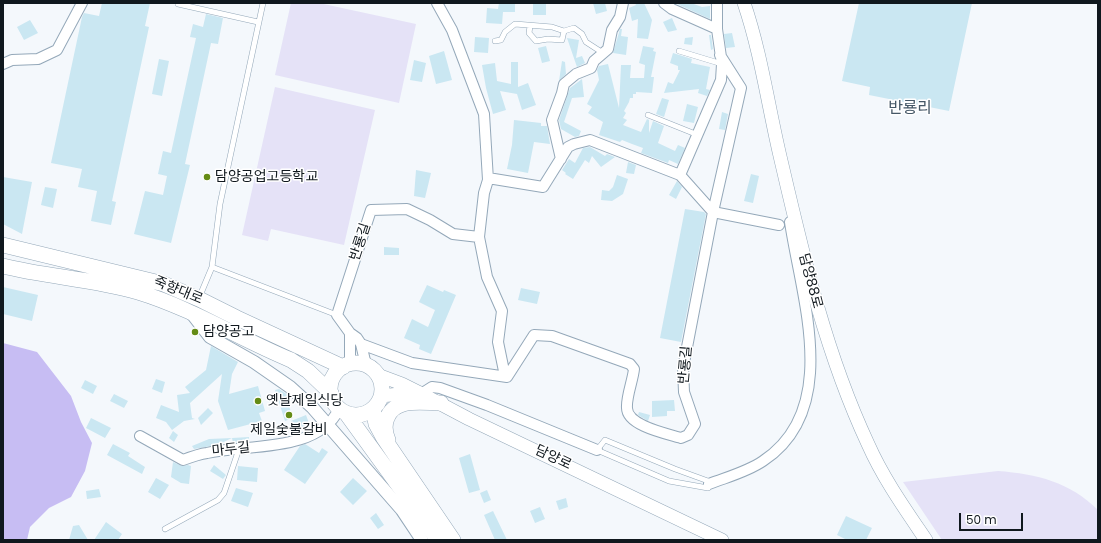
<!DOCTYPE html>
<meta charset="utf-8">
<style>
body{margin:0}
#map{position:relative;width:1101px;height:543px;overflow:hidden;background:#f4f8fc;font-family:Poppins,sans-serif}
canvas{display:block}
.frame{position:absolute;inset:0;border:4px solid #10181e;pointer-events:none}
.scale{position:absolute;left:959px;top:513px;width:64px;height:18px;box-sizing:border-box;border:2px solid #10181e;border-top:0;padding-left:5px;font-size:12px;line-height:14px;white-space:nowrap;color:#10181e;-webkit-text-stroke:3px #fff;paint-order:stroke}
</style>
<div id="map">
<canvas width="1101" height="543"></canvas>
<div class="frame"></div>
<div class="scale">50 m</div>
</div>
<script>
const c = document.querySelector('canvas').getContext('2d');
c.lineJoin = 'round';
function fillPath(path, color) { c.fillStyle = color; c.fill(path, 'evenodd'); }
function trace(path, color, width, dash) { c.strokeStyle = color; c.lineWidth = width; c.lineCap = dash ? 'butt' : 'round'; c.setLineDash(dash || []); c.stroke(path); }
function drawText(font, color, halo, rows, align = 'center') {
  c.font = font + ' Poppins,"Noto Sans KR",sans-serif'; c.lineWidth = 3; c.setLineDash([]); c.textBaseline = 'middle'; c.strokeStyle = halo; c.fillStyle = color; for (const [text, x, y, turn = 0] of rows) {
    c.save(); c.translate(x, y); c.rotate((+turn || 0) * Math.PI / 180); c.textAlign = isNaN(turn) ? turn : align; if (halo) c.strokeText(text, 0, 0); c.fillText(text, 0, 0); c.restore();
  }
}
const green = new Path2D(`
 M291,3H319L416,24L399,103L275,75Z
 M275,87L375,110L344,245L271,229L268,241L242,235Z
 M998,471C1037,474 1070,482 1098,510V540H942L903,482Z`);
const forest = new Path2D(`
 M3,343L37,352L71,396L81,422L92,443L85,471L71,497L49,508L30,527L27,540H3Z`);
const building = new Path2D(`
 M102,3H150L145,26L149,27L112,201L116,202L111,225L91,221L97,191L78,187L82,169L51,163L82,17L84,13L99,16Z
 M499,3H515V12H503L502,24L486,23L487,8L498,9Z
 M533,3H546V15H533Z
 M593,3H605L607,11L596,14Z
 M635,3H644L652,20L648,39L637,38L638,19L632,21L629,8L636,5Z
 M675,3H691L702,7L710,6V19Z
 M859,3H972L949,111L869,95L870,87L842,81Z
 M206,14L223,18L218,44L211,43L185,164L190,165L171,243L134,234L145,191L163,195L167,176L158,174L163,151L171,153L196,38L190,37L193,24L203,27Z
 M672,18L677,30L668,32L663,22Z
 M30,20L38,33L24,40L17,27Z
 M620,29H622L621,36L628,37L626,55L613,53Z
 M732,33L735,47L726,48L724,34Z
 M709,35H711L713,49L711,50Z
 M475,37L489,38L488,53L474,52Z
 M693,37L692,45L684,44L685,38Z
 M567,38L579,40L576,58L582,56L585,63L577,67Z
 M546,46L550,61L542,63L538,48Z
 M643,46L654,48L653,51L656,52L651,77H654L652,93L636,92V94H633V98H630L629,102L624,111L626,113L623,118L627,120L623,125L641,132L647,119L649,120V133L653,121L664,126L658,143L675,151L678,145L685,148L678,164L669,160L668,163L641,153L643,148L632,144L622,140L620,142L599,135L603,122L588,113L592,107L587,104L599,80L597,70L599,66L608,64L619,108L621,65H631L630,78H644L645,65L639,63Z
 M444,51L452,80L436,84L429,56Z
 M673,53L692,59L691,63L710,67L706,89L710,90L707,96L698,93L699,89L664,93L668,82L673,84L680,70H678V66L670,63Z
 M159,59L169,61L162,96L152,94Z
 M414,60L426,63L422,82L410,80Z
 M562,61L565,62L566,74L559,81Z
 M511,62H518V87L528,83L536,105L522,110L517,94L500,91L506,110L493,114L486,88L482,65L495,63L497,81L511,84Z
 M582,79L584,97L572,98L564,122L581,131L579,136L575,137L561,129L559,120L570,88Z
 M662,98L669,100L664,117L656,114Z
 M687,104L698,107L694,123L683,121Z
 M722,112L728,114L725,130L719,129Z
 M514,120L541,123V126H547L550,144L534,142L528,173L507,169L512,145Z
 M590,147L605,156L607,154L615,157L601,167L592,156L589,163L585,160L573,179L565,174L566,173L562,170L569,159L575,163L583,148Z
 M628,162L636,165L634,174L626,173Z
 M416,170L431,173L425,198L414,196Z
 M751,174L759,176L753,203L744,201Z
 M617,175L628,179L623,194L612,201L601,200L602,190L609,191L613,187Z
 M3,177L32,182L22,234L3,224Z
 M677,181L682,187L676,199L669,195Z
 M45,187L57,189L53,208L41,205Z
 M685,209L704,212L706,214L681,342L660,338Z
 M384,247L399,248V255H384Z
 M427,285L443,292L444,290L456,295L431,354L419,349L420,345L404,338L412,319L428,327L435,310L419,302Z
 M3,287L38,295L32,321L3,314Z
 M521,288L540,292L537,304L518,300Z
 M211,346L238,362L232,374L229,394L258,386L265,411L259,413L262,421L228,430L218,401L222,374L190,403L192,418L195,419L184,421L172,430L166,422L156,418L161,405L179,412L177,395L190,393L185,387L206,370Z
 M156,379L165,382L162,393L152,389Z
 M85,380L97,386L93,394L81,388Z
 M279,389L288,395L290,402L288,403L293,418L285,421L275,390Z
 M114,394L128,401L124,408L110,401Z
 M674,400L675,411H667V416L652,417V401Z
 M208,408L213,413L201,425L198,418Z
 M639,412L650,415L648,421L638,415Z
 M306,415L310,426L295,432L291,421Z
 M91,418L111,428L105,438L86,428Z
 M173,431L178,435L174,442L169,438Z
 M249,437V441L233,443L232,438Z
 M232,438L217,445L194,449L192,446L209,439Z
 M113,444L130,453L128,456L145,467L142,474L107,455Z
 M305,444L319,453L322,448L328,452L305,484L284,470L300,446Z
 M470,454L480,490L469,493L459,458Z
 M173,462L182,466L188,465L191,466L189,484L181,483L171,477Z
 M214,465L226,475L223,479L210,471Z
 M238,466L258,468L257,482L237,480Z
 M156,478L169,485L160,499L148,492Z
 M353,478L367,491L353,505L340,492Z
 M236,488L253,493L248,507L231,501Z
 M99,489L101,497L87,499L86,491Z
 M487,490L491,500L484,503L480,493Z
 M566,498L568,507L559,510L556,501Z
 M540,507L545,519L535,523L530,511Z
 M493,511L507,540H495L484,515Z
 M376,513L384,525L378,529L370,518Z
 M846,516L872,528L866,540H847L837,535Z
 M106,522L122,534L118,540H94Z
 M79,525L88,540H69L73,526Z`);
const service = new Path2D(`
 M178,4L258,22
 M530,26L529,33L536,41L548,39L562,40L564,31
 M495,41L501,40L505,32L515,24L552,27L564,31L574,28L582,34L586,42L603,53
 M679,51L722,64
 M648,115L698,135
 M212,267L337,315
 M199,298L212,267L220,204L263,3
 M605,440L675,469L708,481V488L669,481L597,450Z
 M165,529L218,500L224,493L239,449`);
const minor = new Path2D(`
 M437,3L452,30L484,114L488,180L484,193L479,237L487,277L502,311L498,342L505,376
 M664,3L672,9L717,29
 M3,64L12,60L38,59L57,50L82,3
 M561,159L552,120L562,93L564,84L576,74L591,68L594,61L608,49L612,30L620,17L623,3
 M680,175L721,80L722,64L717,29V3
 M488,178L543,187L568,147L574,144L590,140L680,175L713,212L779,225
 M361,344L412,363L507,377L534,335L552,336L630,364L634,369C633,380 626,397 627,408C627,426 668,434 681,438L688,435L695,424L684,392L683,368L713,212L741,88L720,55
 M350,364V333
 M366,365L361,344L357,338L350,333L337,315L371,210L407,209L430,220L453,234L479,237
 M421,394L432,387L440,388L487,405L597,450
 M140,436L183,460C191,457 199,454 207,453C247,444 318,453 339,409
 M709,484C727,477 747,472 763,461C842,409 801,297 790,222`);
const tertiary = new Path2D(`
 M193,315L210,337L254,362L290,387L312,407L402,510L422,540`);
const secondary = new Path2D(`
 M744,3C761,53 768,105 780,156C803,255 825,352 868,444C883,478 905,509 926,540
 M378,375L402,384L418,392
 M381,396L418,392L469,419L722,540`);
const primary = new Path2D(`
 M3,245L164,284L199,299L237,318L343,367
 M3,266C47,277 94,279 138,292C191,308 240,339 291,360L308,371L331,393
 M330 389a26 26 0 1 1 52 0a26 26 0 1 1-52 0Z
 M373,409L376,424L383,437L453,540
 M346,413L438,540
 M388,440C385,433 384,425 387,418C395,397 423,403 441,403`);
const markers = [
 [207,177,4,"#648b15"],
 [195,332,4,"#648b15"],
 [258,401,4,"#648b15"],
 [289,415,4,"#648b15"]
];
const poiNames = [
 ["담양공업고등학교",215,177],
 ["담양공고",203,332],
 ["옛날제일식당",266,401],
 ["제일숯불갈비",289,430,"center"]
];
const streetNames = [
 ["반룡길",361,242,-72],
 ["담양88로",810,281,75],
 ["죽향대로",178,291,22],
 ["반룡길",686,365,-85],
 ["마두길",231,450,-6],
 ["담양로",553,458,25]
];
const quarterNames = [
 ["반룡리",910,109]
];
fillPath(green, '#e5e2f7');
fillPath(forest, '#c7bdf3');
fillPath(building, '#cae7f2');
trace(service, '#94a8b9', 6);
trace(minor, '#94a8b9', 12);
trace(tertiary, '#94a8b9', 14);
trace(secondary, '#94a8b9', 14);
trace(primary, '#94a8b9', 16);
trace(service, '#fff', 5);
trace(minor, '#fff', 10);
trace(tertiary, '#fff', 12);
trace(secondary, '#fff', 13);
trace(primary, '#fff', 15);
for (const [x, y, r, color] of markers) { const dot = new Path2D(); dot.arc(x, y, r, 0, 2 * Math.PI); c.fillStyle = color; c.fill(dot); trace(dot, '#fff', 1.5); }
drawText('14px', '#10181e', '#fff', poiNames, 'left');
drawText('14px', '#10181e', '#fff', streetNames);
drawText('16px', '#465867', '#fff', quarterNames);
</script>
